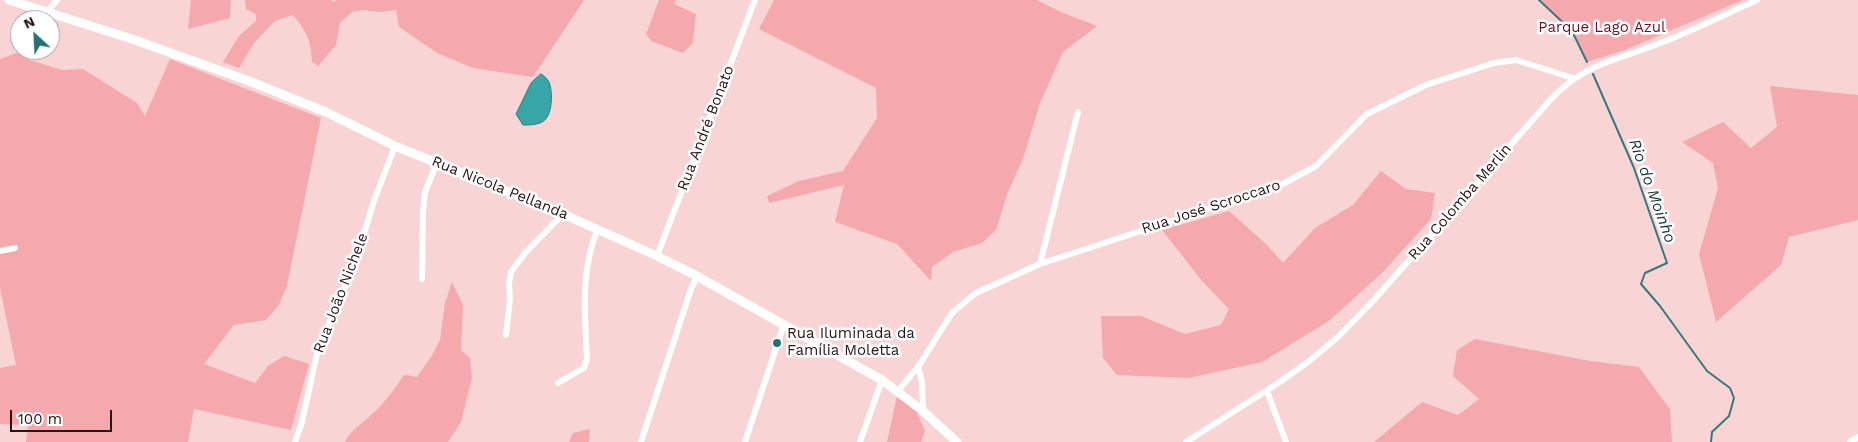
<!DOCTYPE html>
<meta charset="utf-8">
<style>
body{margin:0}
#map{position:relative;width:1858px;height:442px;overflow:hidden;background:#f9d4d5;font-family:"Work Sans",sans-serif}
canvas{display:block}
.north{position:absolute;left:10px;top:10px;width:50px;height:50px;box-sizing:border-box;background:#fff;border:1px solid #a9a1a2;border-radius:50%;rotate:335deg;font-size:14px;font-weight:700;line-height:20px;text-align:center;color:#291516}
.north::after{content:'';display:block;margin:auto;width:18px;height:22px;background:#257071;clip-path:polygon(50% 0,100% 100%,50% 72%,0 100%)}
.scale{position:absolute;left:10px;top:410px;width:102px;height:22px;box-sizing:border-box;border:2px solid #291516;border-top:0;padding-left:6px;font-size:15px;line-height:18px;white-space:nowrap;color:#291516;-webkit-text-stroke:4px #fff;paint-order:stroke}
</style>
<div id="map">
<canvas width="1858" height="442"></canvas>
<div class="north">N</div>
<div class="scale">100 m</div>
</div>
<script>
const c = document.querySelector('canvas').getContext('2d');
c.lineJoin = 'round';
function fillPath(path, color) { c.fillStyle = color; c.fill(path, 'evenodd'); }
function trace(path, color, width, dash) { c.strokeStyle = color; c.lineWidth = width; c.lineCap = dash ? 'butt' : 'round'; c.setLineDash(dash || []); c.stroke(path); }
function drawText(font, color, halo, rows, align = 'center') {
  c.font = font + ' "Work Sans",sans-serif'; c.lineWidth = 5; c.setLineDash([]); c.textBaseline = 'middle'; c.strokeStyle = halo; c.fillStyle = color; for (const [text, x, y, turn = 0] of rows) {
    c.save(); c.translate(x, y); c.rotate((+turn || 0) * Math.PI / 180); c.textAlign = isNaN(turn) ? turn : align; if (halo) c.strokeText(text, 0, 0); c.fillText(text, 0, 0); c.restore();
  }
}
const green = new Path2D(`
 M191,0H231L230,18L188,29Z
 M245,0H331L333,2L336,0H584L533,77L473,68L437,53L399,27L396,10L381,12L363,10L352,12L340,23L336,45L318,66L312,62C311,40 307,32 293,15L275,21L254,43L239,68L223,62L239,36L256,21V14L246,9Z
 M659,0H676L674,4L696,14L693,43L683,53L651,41L646,34Z
 M774,0H1037L1061,12L1097,26L1063,52L1040,103L1023,159L1008,192L996,230L982,243L953,252L932,267L931,281L897,244L835,222L844,185L769,203L767,196L799,181L843,171L877,118L876,88L759,29Z
 M1539,0H1743L1625,50L1587,62L1572,31Z
 M19,52L30,60L62,70L83,69L137,103L145,116L170,59L321,118L287,286L279,305L266,320L234,325L204,364L255,383L268,366L284,356L309,364L291,430L194,409L188,442H26L28,425L0,424V368L16,365L0,288V59Z
 M1770,86L1858,95V220L1789,237L1781,265L1716,322L1699,254L1718,188L1713,163L1682,142L1723,122L1751,148L1777,127Z
 M1381,171L1406,189L1435,193L1431,219L1384,271L1329,321L1262,362L1189,378L1117,375L1103,358L1101,316H1141L1185,334L1221,325L1229,309L1202,281L1162,230L1229,211L1267,245L1283,263L1315,228L1353,205Z
 M452,282L463,305L461,350L470,358L472,378L461,422L448,442H345C354,427 357,428 369,417C383,405 394,390 404,375L417,377L431,357L440,340L445,303Z
 M1475,339L1590,361L1639,367L1670,409L1672,442H1374L1422,402L1458,415L1479,399L1453,376L1457,350Z
 M897,396L916,410L925,431L921,442H887Z
 M590,429L589,442H569L573,433Z`);
const water = new Path2D(`
 M541,74C544,76 547,78 549,82C553,91 553,117 542,122C536,125 529,125 523,125L516,114L531,83Z`);
const stream = new Path2D(`
 M1539,0L1572,31L1587,62
 M1593,74L1634,168L1667,263L1645,273L1641,284L1660,306L1707,371L1730,388L1734,398L1729,416L1712,432L1711,442`);
const street = new Path2D(`
 M47,12L57,0
 M0,251L15,248
 M657,256L755,0
 M1040,264L1078,112
 M422,279L423,213L425,192L437,163
 M506,335L510,299L509,283L511,272L526,252L563,214
 M918,367L922,381L923,411
 M558,383L584,368L587,359C585,316 580,270 598,229
 M898,391L918,367L952,313L976,293L1040,264L1279,186L1316,166L1367,114L1426,85L1494,63L1516,60L1573,78
 M1267,391L1286,442
 M295,442L302,422L318,349L354,266L374,201L395,146
 M641,442L691,289L697,276
 M745,442L784,324
 M860,442L882,380
 M1186,442L1280,382L1308,362L1338,337L1374,300L1552,98C1587,62 1619,60 1663,42C1695,30 1726,14 1757,0
 M1850,442L1858,437`);
const secondary = new Path2D(`
 M9,0L132,39L249,81L326,112L395,146L563,214L657,256L697,276L882,380L923,411L957,442`);
const markers = [
 [777,343,5,"#257071"]
];
const parkNames = [
 ["Parque Lago Azul",1602,28]
];
const streetNames = [
 ["Rua André Bonato",706,128,-69],
 ["Rua Nicola Pellanda",500,188,22],
 ["Rua Colomba Merlin",1460,202,-49],
 ["Rua José Scroccaro",1211,207,-18],
 ["Rua João Nichele",341,293,-69]
];
const poiNames = [
 ["Rua Iluminada da",787,334],
 ["Família Moletta",787,351]
];
const waterNames = [
 ["Rio do Moinho",1652,191,70]
];
fillPath(green, '#f6a9ad');
fillPath(water, '#37a6a7');
trace(water, '#337a7c', 1);
trace(stream, '#337a7c', 2);
trace(street, '#fff', 6);
trace(secondary, '#fff', 9);
for (const [x, y, r, color] of markers) { const dot = new Path2D(); dot.arc(x, y, r, 0, 2 * Math.PI); c.fillStyle = color; c.fill(dot); trace(dot, '#fff', 2); }
drawText('15px', '#661322', '#fff', parkNames);
drawText('15px', '#291516', '#fff', streetNames);
drawText('15px', '#291516', '#fff', poiNames, 'left');
drawText('italic 16px', '#123333', '#fff', waterNames);
</script>
